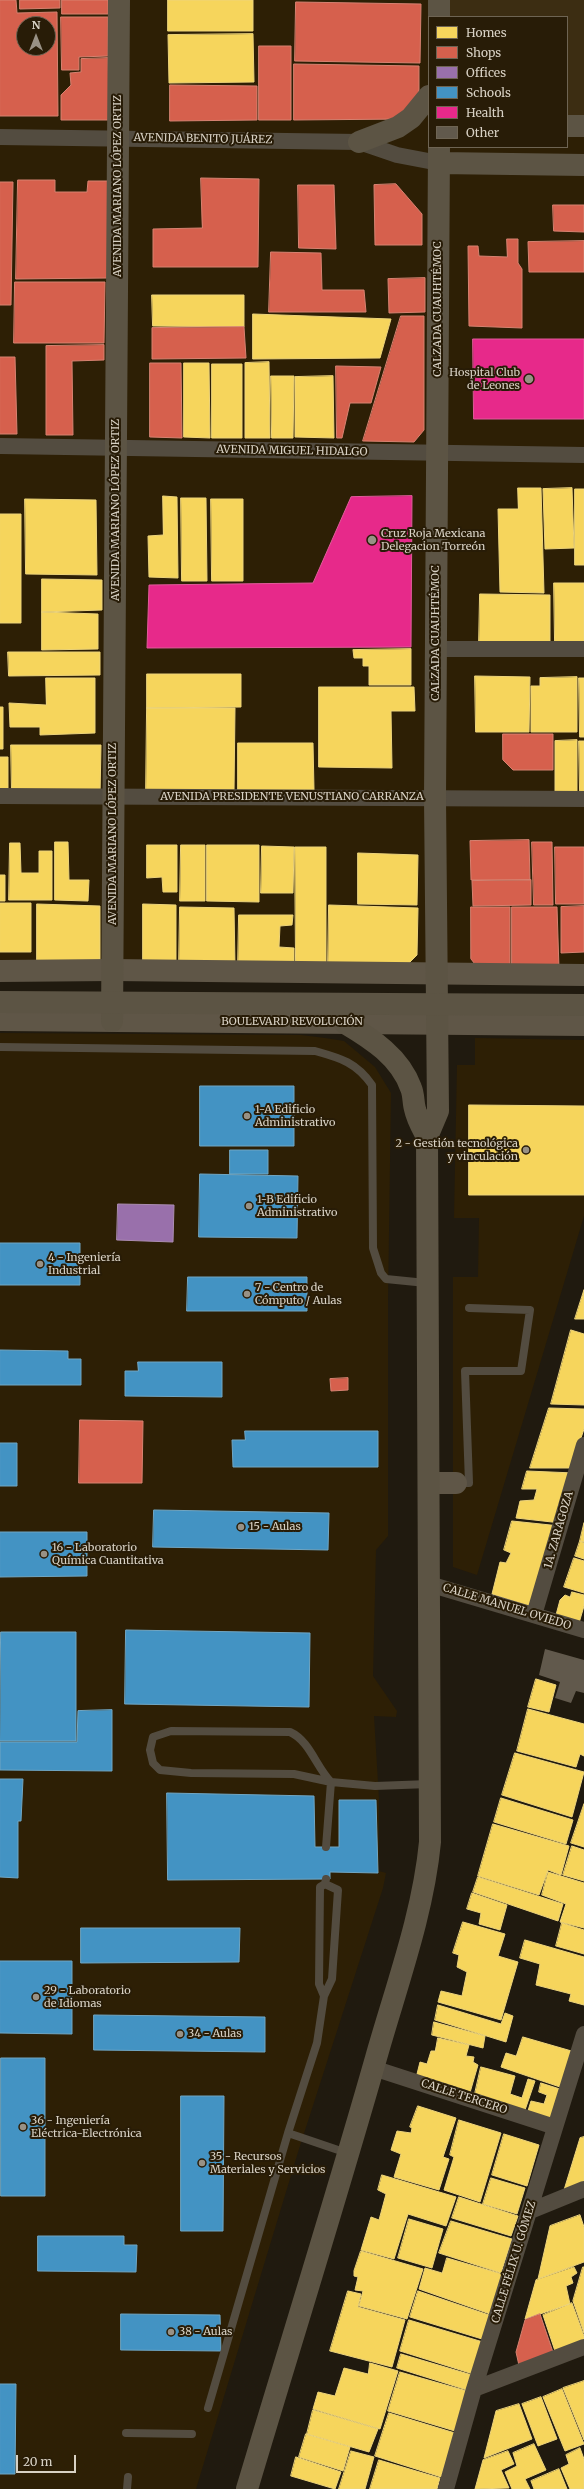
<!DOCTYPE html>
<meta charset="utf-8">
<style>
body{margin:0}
#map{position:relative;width:584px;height:2489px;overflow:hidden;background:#201a0f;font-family:Merriweather,serif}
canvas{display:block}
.legend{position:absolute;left:428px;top:16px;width:140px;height:132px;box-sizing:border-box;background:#281c07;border:1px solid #6e6453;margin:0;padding:5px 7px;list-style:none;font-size:12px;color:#d8d1c4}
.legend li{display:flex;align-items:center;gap:8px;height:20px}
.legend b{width:20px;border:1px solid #6e6453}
.north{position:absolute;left:16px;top:16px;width:40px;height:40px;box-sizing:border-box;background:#281c07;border:1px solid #6e6453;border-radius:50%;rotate:0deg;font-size:11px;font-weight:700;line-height:16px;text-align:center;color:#d8d1c4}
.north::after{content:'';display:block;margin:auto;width:14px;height:18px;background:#989185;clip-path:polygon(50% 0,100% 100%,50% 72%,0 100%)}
.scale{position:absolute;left:16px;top:2455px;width:60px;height:18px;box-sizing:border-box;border:2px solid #d8d1c4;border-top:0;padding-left:5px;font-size:12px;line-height:14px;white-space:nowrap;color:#d8d1c4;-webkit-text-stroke:3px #281c07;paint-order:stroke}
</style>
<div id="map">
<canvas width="584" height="2489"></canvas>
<ul class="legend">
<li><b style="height:11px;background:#f6d55c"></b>Homes</li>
<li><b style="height:11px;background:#d6604d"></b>Shops</li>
<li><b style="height:11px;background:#9970ab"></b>Offices</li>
<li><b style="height:11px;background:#4393c3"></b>Schools</li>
<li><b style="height:11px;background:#e7298a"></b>Health</li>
<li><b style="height:11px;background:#61594c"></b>Other</li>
</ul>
<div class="north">N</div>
<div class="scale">20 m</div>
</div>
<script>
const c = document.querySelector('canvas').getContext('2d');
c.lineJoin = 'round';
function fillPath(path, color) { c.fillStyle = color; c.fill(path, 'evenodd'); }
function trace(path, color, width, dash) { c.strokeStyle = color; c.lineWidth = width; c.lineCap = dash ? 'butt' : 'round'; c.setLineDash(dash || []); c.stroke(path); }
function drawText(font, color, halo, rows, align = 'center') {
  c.font = font + ' Merriweather,serif'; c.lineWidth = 4; c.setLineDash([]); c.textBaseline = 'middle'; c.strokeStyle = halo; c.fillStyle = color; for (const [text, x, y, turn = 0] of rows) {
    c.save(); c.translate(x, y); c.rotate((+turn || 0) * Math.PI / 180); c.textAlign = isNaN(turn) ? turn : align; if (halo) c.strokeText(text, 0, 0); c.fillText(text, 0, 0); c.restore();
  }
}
const built = new Path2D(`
 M0,0H584V980H0ZM429,17H567V147H429ZM24,24H48V48H24Z
 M0,1033L301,1035L325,1038L344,1041L375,1067L391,1093L388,1300V1536L376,1550L373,1676L397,1711L396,1717L374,1716L379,1799V1871L386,1873L383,1888L299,2149L196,2489H0Z
 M475,1038L584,1040V1216L477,1575L453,1567V1277H478L479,1218H454L457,1065H475Z`);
const green = new Path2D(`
 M446,0H584V117L567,116V17H446Z`);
const homes = new Path2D(`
 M168,0H253V31H168Z
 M253,34L254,82L169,83L168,35Z
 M152,295H244V327L153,326Z
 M253,314L391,319L380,358L253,359Z
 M269,362L270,438H245V363Z
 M184,363H209L210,438L184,437Z
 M212,364H242V438H212Z
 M271,376H294L293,438H272Z
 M333,376L334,438L295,437V377Z
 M518,488H541L544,593L500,592L498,509H518Z
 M572,488L574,548L545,549L543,489Z
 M575,489H584V565H575Z
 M163,496L177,497L178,578L149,577L148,536L163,535Z
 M181,498H206L207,581H182Z
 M25,499L96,500L97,575L26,574Z
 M211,499H243V581H212Z
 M0,514H21V623H0Z
 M42,579L102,580V610L42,612Z
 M554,583H584V643H555Z
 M480,594L550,595V644L479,643Z
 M42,612L98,614V649L42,650Z
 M411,649V685H369V666H363V658H354L353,650Z
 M8,652H100V675L9,676Z
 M147,674H241V707L147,708Z
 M475,676L530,677L529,732H476Z
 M577,677V732H531V686H540V678Z
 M46,678H95V733L40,735V727H10L9,703L46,705Z
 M579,678H584V737H580Z
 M319,687H414L415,711H391L392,768L319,767Z
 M0,707H3V749H0Z
 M147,708H235L234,792H146Z
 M577,740V792H555V741Z
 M579,741H584V792H580Z
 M238,743H313L314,790L238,791Z
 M11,745H101L100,796L12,794Z
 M0,757H8V795H0Z
 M55,842H68L69,880H89L88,901L55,900Z
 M10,843H20L21,873H39V851H52V900H9Z
 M147,845H177V892H163L162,877L147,878Z
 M181,845H205V901H180Z
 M207,845H259V902L207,901Z
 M262,846L294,847L293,893H261Z
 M295,847H326V967H296Z
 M358,853L418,855L417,905L358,904Z
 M0,875H5V901H0Z
 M0,903H31V952H0Z
 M37,904L100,906V967H37Z
 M143,904L176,905V966H143Z
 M329,905L418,908L417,955L405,967L328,966Z
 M180,907L234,908L235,966L179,965Z
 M239,915H293L292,925L280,926L279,947L294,948V966H238Z
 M469,1105L584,1106V1195H469Z
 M584,1290V1319H575Z
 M571,1330L584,1334V1405L551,1404Z
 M549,1408L584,1409V1429L571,1468H530Z
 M527,1471L574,1473L561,1523L516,1518L520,1501L534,1500L537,1489H522Z
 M512,1521L560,1526L535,1608L492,1594L500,1562L506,1563L511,1553L504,1550Z
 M584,1523V1542L580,1541Z
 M580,1541L584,1543V1559L575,1556Z
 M574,1558L584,1561V1593L564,1587Z
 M572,1592L584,1595V1606L579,1623L556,1615L560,1600L565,1595L570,1597Z
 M536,1679L556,1685L549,1712L528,1707Z
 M528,1709L584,1724V1756L580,1754L576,1767L517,1751Z
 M515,1753L584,1772L572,1817L502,1795Z
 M501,1798L573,1820L566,1844L494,1822Z
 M584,1804V1847L571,1843Z
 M493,1824L569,1846L561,1875L548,1870L539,1895L478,1876Z
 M572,1846L584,1850V1881L563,1875Z
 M548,1872L584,1883V1928L560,1922L566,1904L542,1895Z
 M478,1877L563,1904L558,1921L473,1892Z
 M472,1893L507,1905L500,1930L479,1924L481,1913L467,1909Z
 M463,1922L505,1934L498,1956L518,1962L501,2020L438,2002L441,1991L462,1996L467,1972L457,1967L459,1955L453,1953Z
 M562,1923L584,1930V1954L556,1946Z
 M525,1940L584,1957V2005L569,2001L571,1994L536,1985L540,1964L520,1958Z
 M438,2005L501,2024L505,2013L513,2016L506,2042L435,2020Z
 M434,2022L485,2036L483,2048L432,2035Z
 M523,2037L575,2052L563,2088L501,2067L506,2053L516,2056Z
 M438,2038L469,2045L466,2056L474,2057L473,2062L478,2065L469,2096L416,2078L420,2062L427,2064L431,2051H435Z
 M481,2067L515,2076L510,2094L522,2098L528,2079L535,2081L524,2113L474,2098Z
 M541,2083L563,2090L552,2122L527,2114L531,2101L544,2104L547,2095L539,2092Z
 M418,2106L456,2118L443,2157L449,2159L439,2190L394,2177L401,2154L391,2150L397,2131L411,2133L412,2128L410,2127Z
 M459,2120L501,2133L480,2202L444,2190L454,2157L450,2155Z
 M504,2134L539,2145L527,2186L492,2175Z
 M584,2137V2182L564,2190L580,2138Z
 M382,2175L456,2197L446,2226L408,2214L394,2259L361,2250L371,2217L379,2220L386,2194L378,2190Z
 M491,2178L525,2188L517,2214L483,2204Z
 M459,2197L518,2216L511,2236L452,2218Z
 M580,2215L584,2227V2262L538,2279L550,2226Z
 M409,2219L443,2229L432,2268L398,2258Z
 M451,2221L512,2239L501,2273L439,2253Z
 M361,2251L423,2269L407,2319L359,2306L363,2291L355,2290L358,2277L354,2276V2271Z
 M447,2258L502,2274L490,2314L419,2289L425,2268L442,2273Z
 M574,2267L577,2273L571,2277L573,2283L566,2286L570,2304L525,2319L536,2280Z
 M583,2267H584V2333L573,2301Z
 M348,2291L361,2294L358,2307L405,2320L392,2367L330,2351Z
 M418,2291L489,2315L482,2339L410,2317Z
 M572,2303L584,2336V2346L557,2357L543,2315Z
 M409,2320L483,2342L473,2374L400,2351Z
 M401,2354L472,2375L467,2390L397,2368Z
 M370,2363L398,2371L380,2429L313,2409L318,2392L335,2396L344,2368L368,2374Z
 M400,2372L467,2391L455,2431L388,2411Z
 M584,2381V2440L563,2388Z
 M562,2389L584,2444L565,2451L543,2397Z
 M541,2397L557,2439L538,2446L522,2404Z
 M519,2404L532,2439L484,2458L496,2411Z
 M313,2410L378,2429L369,2452L307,2434Z
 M389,2413L455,2433L441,2477L375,2456Z
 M306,2434L350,2447L343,2471L299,2457Z
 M534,2444L546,2470L525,2479L530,2489H512L505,2472L517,2466L513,2453Z
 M580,2448L584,2459V2489H570L561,2468L569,2464L566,2455Z
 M351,2451L374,2457L365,2489H339Z
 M508,2451L514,2464L501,2470L509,2488L475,2489L483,2460Z
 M296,2457L341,2472L335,2489L291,2476Z
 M379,2460L440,2478L437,2489H370Z
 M559,2469L567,2489H534L531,2481Z`);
const shops = new Path2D(`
 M0,0H16L17,13L57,12L58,116H0ZM24,24H48V48H24Z
 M20,0H60V8L20,9Z
 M62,0H108V14H62Z
 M296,2L421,4L420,63L295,61Z
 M61,17H108V56L79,57V70H62Z
 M259,46H291V120H259Z
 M108,58L110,120H61V95L71,85L70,73L81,72V59Z
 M294,64L419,66V104L405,119L294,120Z
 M170,85L257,86V120L170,121Z
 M201,178L259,179L258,267H153V229L202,228Z
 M18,180H55V192H87L88,181H108V278L16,279Z
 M0,182H13L11,305H0Z
 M396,184L422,214V245H375L374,185Z
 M298,185H334L336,249L299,248Z
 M553,205H584V232L554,231Z
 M507,239H518V263L522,269V328L469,326L468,246H478L479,256L507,257Z
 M584,241V272H529L528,242Z
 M271,252L321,253L322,290H364L366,312H269Z
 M425,278V312L389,313L388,279Z
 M15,282H105L104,343H14Z
 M401,316H424V430L414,442L363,441Z
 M244,327L246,358L152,359V328Z
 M104,345V360L72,361L73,435H46V346Z
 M0,357H15L17,434H0Z
 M150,363H181L182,438L150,437Z
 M336,366L381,367L371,403H350L342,438H337Z
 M503,734H553V770H513L503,760Z
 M529,840L530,880H471L470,841Z
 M532,842H552L553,905H534Z
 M555,847H584V904H556Z
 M531,880V905L473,906L472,881Z
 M584,906V952L561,953V907Z
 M471,907H510V969L478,968L471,959Z
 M512,907H557L559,969H512Z
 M348,1378V1390L331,1391L330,1379Z
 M80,1420L143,1421L142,1483H79Z
 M540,2314L555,2358L520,2370L516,2352L525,2320Z`);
const offices = new Path2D(`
 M118,1204L174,1205L173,1242L117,1240Z`);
const schools = new Path2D(`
 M200,1086H294V1146H200Z
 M230,1150H268V1174H230Z
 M200,1174L298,1176L297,1238L199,1237Z
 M0,1243H80V1285H0Z
 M188,1277H307V1311H187Z
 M0,1350L68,1351V1359H81V1385H0Z
 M138,1362H222V1397L125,1396V1371H138Z
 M245,1431H378V1467H233L232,1440H245Z
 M0,1443H17V1486H0Z
 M154,1510L329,1513L328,1550L153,1547Z
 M0,1532H87V1576L0,1577Z
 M126,1630L310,1633L309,1707L125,1704Z
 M1,1632H76V1741H0Z
 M112,1710V1771L0,1770V1742H77L78,1711Z
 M0,1779H23L21,1821H18V1878L0,1877Z
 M167,1793L314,1796L315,1847H339V1800H376L378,1873L330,1872V1879L168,1880Z
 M81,1928H240L239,1962L81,1963Z
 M0,1961H72V2034L0,2033Z
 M94,2015L265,2017V2052L94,2050Z
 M1,2058H45V2196H1Z
 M181,2096H224L223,2231H181Z
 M38,2236H124V2245H137L136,2272L38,2271Z
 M121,2314L220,2315L221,2351L121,2350Z
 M0,2384H16L15,2474H0Z`);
const health = new Path2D(`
 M473,339H584V419H474Z
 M412,496L411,647L147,648L149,585L313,583L351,497Z`);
const building = new Path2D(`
 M545,1649L584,1660V1693L576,1691L571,1703L555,1698L560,1682L539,1675Z`);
const lane = new Path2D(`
 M0,1047L315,1051C340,1058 356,1062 372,1085L373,1248L381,1273L386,1279L426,1283
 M457,1483H469L465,1371H521L530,1310L469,1308
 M171,1731L290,1732C310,1741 316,1767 331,1782L294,1774L191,1773L160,1770L153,1763L150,1750L153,1737Z
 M326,1847L331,1782L375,1786L429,1784
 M326,1879L325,1884L320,1887L319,1984L324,1996L317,2043L288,2133L347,2153
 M324,1996L332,1979L338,1890L325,1884
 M208,2408L288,2133
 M126,2433L192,2434
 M127,2489L128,2477`);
const street = new Path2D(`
 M0,137L359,142L397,155L439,163
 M0,446L584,455
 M436,649H584
 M0,796L584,799
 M429,1584L584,1630
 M534,1615L584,1445
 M373,2068L555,2127
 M530,2211L584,2189
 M474,2389L584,2347
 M446,2489L474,2389L584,2034`);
const secondary = new Path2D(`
 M0,971L112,970L584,975
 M0,1020L584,1025
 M429,1483H456`);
const primary = new Path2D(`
 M439,17V0
 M567,126H584
 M359,142L398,127L411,118L429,96
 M439,163L584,165
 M112,1021L119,0
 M345,1023C372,1039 400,1057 411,1088C414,1095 413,1103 415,1109C417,1119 423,1129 427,1137
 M247,2489C290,2345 335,2202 376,2058C396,1987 423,1915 430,1842L427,1137L438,1111L435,798L439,147`);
const primaryBridge = new Path2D(`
 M0,1002L584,1005`);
const markers = [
 [529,379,5,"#989185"],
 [372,540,5,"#989185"],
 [247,1116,4,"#989185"],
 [526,1150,4,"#989185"],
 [249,1206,4,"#989185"],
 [40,1264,4,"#989185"],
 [247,1294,4,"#989185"],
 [241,1527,4,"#989185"],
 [44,1554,4,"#989185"],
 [36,1997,4,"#989185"],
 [180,2034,4,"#989185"],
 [23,2127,4,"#989185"],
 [202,2163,4,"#989185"],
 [171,2332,4,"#989185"]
];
const streetNames = [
 ["AVENIDA BENITO JUÁREZ",203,139,1],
 ["AVENIDA MARIANO LÓPEZ ORTIZ",118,186,-90],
 ["CALZADA CUAUHTÉMOC",438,309,-90],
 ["AVENIDA MIGUEL HIDALGO",292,451,1],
 ["AVENIDA MARIANO LÓPEZ ORTIZ",116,510,-90],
 ["CALZADA CUAUHTÉMOC",436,633,-90],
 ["AVENIDA PRESIDENTE VENUSTIANO CARRANZA",292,797],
 ["AVENIDA MARIANO LÓPEZ ORTIZ",113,834,-90],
 ["BOULEVARD REVOLUCIÓN",292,1022],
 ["1A. ZARAGOZA",559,1530,-74],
 ["CALLE MANUEL OVIEDO",507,1607,17],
 ["CALLE TERCERO",464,2097,18],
 ["CALLE FÉLIX U. GÓMEZ",514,2262,-73]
];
const poiNames = [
 ["Hospital Club",520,373,"right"],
 ["de Leones",520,386,"right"],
 ["Cruz Roja Mexicana",381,534],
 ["Delegacion Torreón",381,547],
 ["1-A Edificio",255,1110],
 ["Administrativo",255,1123],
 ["2 - Gestión tecnológica",518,1144,"right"],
 ["y vinculación",518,1157,"right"],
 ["1-B Edificio",257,1200],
 ["Administrativo",257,1213],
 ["4 - Ingeniería",48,1258],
 ["Industrial",48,1271],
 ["7 - Centro de",255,1288],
 ["Cómputo / Aulas",255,1301],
 ["15 - Aulas",249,1527],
 ["16 - Laboratorio",52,1548],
 ["Química Cuantitativa",52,1561],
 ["29 - Laboratorio",44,1991],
 ["de Idiomas",44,2004],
 ["34 - Aulas",188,2034],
 ["36 - Ingeniería",31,2121],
 ["Eléctrica-Electrónica",31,2134],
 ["35 - Recursos",210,2157],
 ["Materiales y Servicios",210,2170],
 ["38 - Aulas",179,2332]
];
fillPath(built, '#2d1f05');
fillPath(green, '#3c2d12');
fillPath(homes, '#f6d55c');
trace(homes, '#edd47b', 1);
fillPath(shops, '#d6604d');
trace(shops, '#d78271', 1);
fillPath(offices, '#9970ab');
trace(offices, '#ac8db2', 1);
fillPath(schools, '#4393c3');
trace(schools, '#70a6c3', 1);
fillPath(health, '#e7298a');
trace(health, '#e25b9b', 1);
fillPath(building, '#61594c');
trace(lane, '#534c40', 8);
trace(street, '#534c40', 16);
trace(secondary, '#5f5647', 22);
trace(primary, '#5c5444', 22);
trace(primaryBridge, '#5c5444', 22);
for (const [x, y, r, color] of markers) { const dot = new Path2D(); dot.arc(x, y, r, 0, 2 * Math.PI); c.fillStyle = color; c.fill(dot); trace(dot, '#281c07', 1.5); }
drawText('11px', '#d8d1c4', '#281c07', streetNames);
drawText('11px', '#d8d1c4', '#281c07', poiNames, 'left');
</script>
